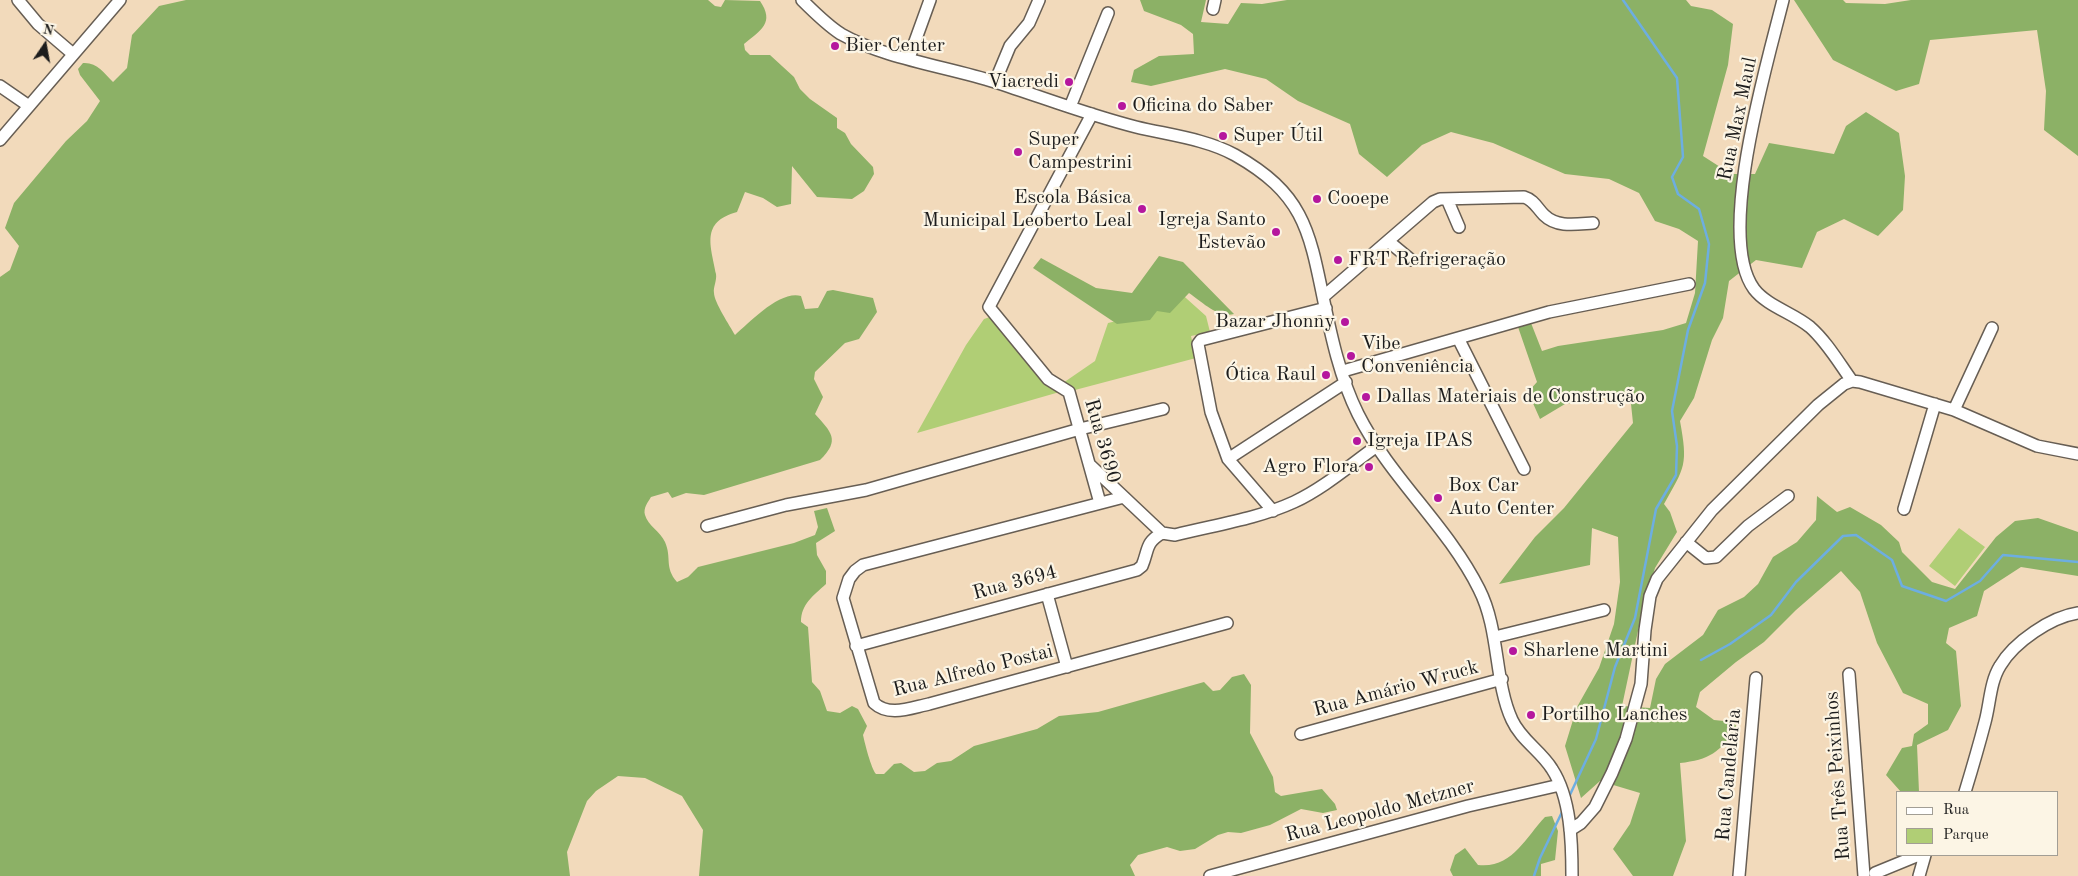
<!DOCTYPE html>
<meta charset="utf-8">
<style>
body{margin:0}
#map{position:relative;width:2078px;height:876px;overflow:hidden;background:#f2dabb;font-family:"Old Standard TT",serif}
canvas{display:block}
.legend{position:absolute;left:1896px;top:791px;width:162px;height:65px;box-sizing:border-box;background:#fcf5e5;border:1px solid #a29e95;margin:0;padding:6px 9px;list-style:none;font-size:15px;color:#1c1c1c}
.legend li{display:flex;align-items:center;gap:10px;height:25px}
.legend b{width:25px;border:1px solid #a29e95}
.north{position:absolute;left:20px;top:20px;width:50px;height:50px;-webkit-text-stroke:4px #fcf5e5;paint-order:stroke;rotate:12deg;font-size:14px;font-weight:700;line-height:20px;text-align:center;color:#1c1c1c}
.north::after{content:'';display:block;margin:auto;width:18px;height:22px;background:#1c1c1c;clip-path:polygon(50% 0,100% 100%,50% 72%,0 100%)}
</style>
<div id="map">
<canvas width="2078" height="876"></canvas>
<ul class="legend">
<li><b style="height:6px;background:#fff"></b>Rua</li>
<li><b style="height:14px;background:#b0ce75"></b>Parque</li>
</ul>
<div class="north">N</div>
</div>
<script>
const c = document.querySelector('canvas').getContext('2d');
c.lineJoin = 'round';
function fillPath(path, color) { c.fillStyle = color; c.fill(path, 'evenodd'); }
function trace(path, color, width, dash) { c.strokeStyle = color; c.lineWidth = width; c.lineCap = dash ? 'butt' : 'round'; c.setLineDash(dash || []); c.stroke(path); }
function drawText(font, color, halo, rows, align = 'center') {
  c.font = font + ' "Old Standard TT",serif'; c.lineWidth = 4.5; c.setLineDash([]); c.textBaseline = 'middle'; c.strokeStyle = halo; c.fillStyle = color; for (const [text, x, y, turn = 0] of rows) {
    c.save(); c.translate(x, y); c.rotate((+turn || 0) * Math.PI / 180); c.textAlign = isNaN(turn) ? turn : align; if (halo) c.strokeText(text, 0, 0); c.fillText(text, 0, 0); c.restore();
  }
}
const green = new Path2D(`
 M1167,281L1206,316L1210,332L1191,336L1196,358L1075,390L1063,383L1095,361L1108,323L1148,314Z
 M990,317L1063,391L917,433L966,345L984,319Z
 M1959,528L1985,547L1955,586L1929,566Z`);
const forest = new Path2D(`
 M186,0H708L715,6L721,7L725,0L760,1C775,23 761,30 744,44L745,50L750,55H770L794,77L800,89L810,99L837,118V128L845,133L851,144L873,167L874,174L864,191L852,199L817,197L792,166L791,204L777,207L763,198L745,192L737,212C700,222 711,246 716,274C717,281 713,287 714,293C714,302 730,326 735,335C750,322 780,290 801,296L805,309L818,308L827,291L833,290L873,298L877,312L859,339L845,343L815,372L814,379L823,397L815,414C831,432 841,440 820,460L704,495L686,493L672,498L668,492L651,497C648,502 643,508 645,515C648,526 660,531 665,542C672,558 664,567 677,582L688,577L698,567L794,543L815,535L818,527L814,511L827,508L835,531L816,543L817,555L826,571V584C813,596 801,604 801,622L808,627L812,682L820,691L827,711L840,713L852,706L858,709L867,726L863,735C865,744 871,768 876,774H884L894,764L901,763L914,772L925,771L937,763L951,761L974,746L1037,729L1059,716L1098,712L1204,682L1213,691L1220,690L1232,677L1244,674L1251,685L1250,733L1273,777L1275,792L1281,796L1322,789L1335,804L1337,810L1323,813L1301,809L1270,825L1241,833L1228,832L1218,835L1195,849L1180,851L1167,847L1138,855L1130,865L1135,876H699L703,830L682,796L645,778L618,776L596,791L587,801L567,852L570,876H0V277L10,270L19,246L5,228L14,203L66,141L87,121L100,101L80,75L78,69L83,63C97,62 104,73 113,82L127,68L132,35L159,6Z
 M1140,0H1206L1201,22L1228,24L1241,3L1262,4L1287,0H1686L1691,6L1712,10L1733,24L1728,65L1703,156L1731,174H1755L1769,143L1834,154L1846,126L1866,112L1899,133L1905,176L1903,210L1878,236L1844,219L1817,232L1802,268L1756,260L1729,281L1723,318L1712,340L1694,398L1680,421C1688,465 1685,467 1664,504L1670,512L1677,532L1655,568L1642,612L1622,706L1650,708L1656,679L1665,664L1703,635L1718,610L1744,597L1758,584L1773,557L1797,542L1816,520L1817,496L1837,512L1850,507L1881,525L1899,542L1902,552L1932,582L1955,589L1996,537L2015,521L2038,518L2078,532V576L2021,567L1984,591L1977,616L1949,628L1946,643L1956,651L1961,706L1948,730L1917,745L1919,792H1901L1886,775L1902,748L1912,746L1914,734L1928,724V704L1903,693L1877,643L1860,592L1841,571L1796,610L1764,642L1736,662L1700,692L1696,707L1714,720L1734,722L1737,728C1720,752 1709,760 1680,763L1686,841L1673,876H1633L1613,849L1630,824L1640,793L1600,781L1581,798L1565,746L1577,707L1599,668L1614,624L1620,582L1618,537L1592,528L1590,565L1499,584L1535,537L1564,508L1633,423L1631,404L1611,397L1565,404L1540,419L1528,392L1537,382L1518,327L1531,323L1542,351L1558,346L1663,330L1686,323L1695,293L1698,241L1679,229L1655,221L1639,193L1609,179L1565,174L1493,143L1451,132L1422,145L1387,177L1359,154L1350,124L1298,101L1266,79L1225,69L1151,86L1131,82L1134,70L1159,56L1194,54L1193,34L1181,25L1144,11Z
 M1794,0H1843L1846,3L1885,4L1911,0H2078V156L2044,130L2046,91L2037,30L1930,40L1919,84L1896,91L1833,60Z
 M1159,256L1183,262L1234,314C1218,318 1202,302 1189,293L1170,313L1157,311L1150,320L1117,324L1033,268L1041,258L1096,288L1132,293Z
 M1552,816L1558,831L1555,860L1541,864V876H1453L1450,870L1455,855L1465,848L1478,865C1512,869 1525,838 1545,817Z`);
const stream = new Path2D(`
 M1701,660L1730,644L1771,615L1796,582L1843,536L1856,535L1892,560L1902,586L1946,601L1980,581L2003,555L2078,562
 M1568,799L1596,739L1615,667L1635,618L1656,509L1676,475L1677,446L1672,411L1688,330L1705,283L1709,244L1699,209L1678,194L1672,177L1683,157L1677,78L1623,0
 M1534,876L1540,858L1563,810`);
const minor = new Path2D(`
 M18,0L38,24L73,54
 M802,0C814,12 827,25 841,34C883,58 948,67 995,82C1042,97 1088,115 1136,127C1169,135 1206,139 1235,155C1302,193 1309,228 1323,297C1331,335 1340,378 1358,414C1390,478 1447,525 1479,589C1500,630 1494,681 1512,720C1521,740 1541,751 1552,769C1571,798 1572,843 1572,876
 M1783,0C1768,61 1715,236 1754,289C1767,306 1793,313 1810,327C1827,342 1839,363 1852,381
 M1213,9L1215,0
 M909,58L930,0
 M995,82L1010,46L1029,23L1039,0
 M0,86L29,106
 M1070,107L1108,13
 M1092,114L989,307L1048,379L1069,392L1100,503
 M0,140L120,0
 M1447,199L1459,227
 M1388,241L1411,260
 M1323,297L1433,202L1440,199L1524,197C1534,200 1537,208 1544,215C1557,228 1577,224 1593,223
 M1458,338L1524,469
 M1343,371L1549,312L1689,284
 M1954,410L1992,328
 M1228,459L1346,382
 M1090,465L1162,533
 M1124,497L863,565L855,571L849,579L843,598L874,703C889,717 910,708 929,704L1227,623
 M1904,509L1935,404
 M1273,511L1228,459L1211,412L1198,344L1201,340L1326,308
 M707,526L786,505L866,490L1080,429L1163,409
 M1162,533L1175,535C1214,525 1257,519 1294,502C1324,488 1350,465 1377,446
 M1686,542L1706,558L1716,557L1748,526L1788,496
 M1047,594L1067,667
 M1495,637L1604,610
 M856,646L1137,570L1142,566C1149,549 1145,543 1162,533
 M1849,674L1864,876
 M1301,734L1502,679
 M1965,792C1972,769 1979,745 1985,722C1990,704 1990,682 2000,666C2014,642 2051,617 2078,613
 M1570,830L1581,823L1595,807L1612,773L1626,739L1641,684L1645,630L1650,596L1657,579L1712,510L1818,405L1844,384L1852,381L1860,382L1954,410L2037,446L2078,454
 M1875,873L1919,855
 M1210,876L1468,806L1560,785
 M1739,876L1756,678
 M1919,876L1925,855`);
const markers = [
 [835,46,5,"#b5179e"],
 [1069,82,5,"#b5179e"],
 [1122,106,5,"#b5179e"],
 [1223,136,5,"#b5179e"],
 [1018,152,5,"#b5179e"],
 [1317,199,5,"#b5179e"],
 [1142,209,5,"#b5179e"],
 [1276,232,5,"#b5179e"],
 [1338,260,5,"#b5179e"],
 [1345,322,5,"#b5179e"],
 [1351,356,5,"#b5179e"],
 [1326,375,5,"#b5179e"],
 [1366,397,5,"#b5179e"],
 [1357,441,5,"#b5179e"],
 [1369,467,5,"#b5179e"],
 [1438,498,5,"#b5179e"],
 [1513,651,5,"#b5179e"],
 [1531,715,5,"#b5179e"]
];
const poiNames = [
 ["Bier Center",845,46],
 ["Viacredi",1059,82,"right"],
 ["Oficina do Saber",1132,106],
 ["Super Útil",1233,136],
 ["Super",1028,140],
 ["Campestrini",1028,163],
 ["Escola Básica",1132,198,"right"],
 ["Municipal Leoberto Leal",1132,221,"right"],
 ["Cooepe",1327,199],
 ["Igreja Santo",1266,220,"right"],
 ["Estevão",1266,243,"right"],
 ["FRT Refrigeração",1348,260],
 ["Bazar Jhonny",1335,322,"right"],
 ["Vibe",1361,344],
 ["Conveniência",1361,367],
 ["Ótica Raul",1316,375,"right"],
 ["Dallas Materiais de Construção",1376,397],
 ["Igreja IPAS",1367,441],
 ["Agro Flora",1359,467,"right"],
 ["Box Car",1448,486],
 ["Auto Center",1448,509],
 ["Sharlene Martini",1523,651],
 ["Portilho Lanches",1541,715]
];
const streetNames = [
 ["Rua Max Maul",1738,119,-78],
 ["Rua 3690",1102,441,74],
 ["Rua 3694",1015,583,-15],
 ["Rua Alfredo Postai",973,671,-14],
 ["Rua Amário Wruck",1396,689,-15],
 ["Rua Candelária",1729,775,-85],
 ["Rua Três Peixinhos",1838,776,-94],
 ["Rua Leopoldo Metzner",1380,811,-15]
];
fillPath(green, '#b0ce75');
fillPath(forest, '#8cb166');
trace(stream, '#6daee1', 2.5);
trace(minor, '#675e54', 14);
trace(minor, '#fff', 11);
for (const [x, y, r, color] of markers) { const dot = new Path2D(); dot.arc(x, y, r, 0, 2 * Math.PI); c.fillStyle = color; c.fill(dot); trace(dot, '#fcf5e5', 2); }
drawText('20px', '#1c1c1c', '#fcf5e5', poiNames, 'left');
drawText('20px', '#1c1c1c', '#fcf5e5', streetNames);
</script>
